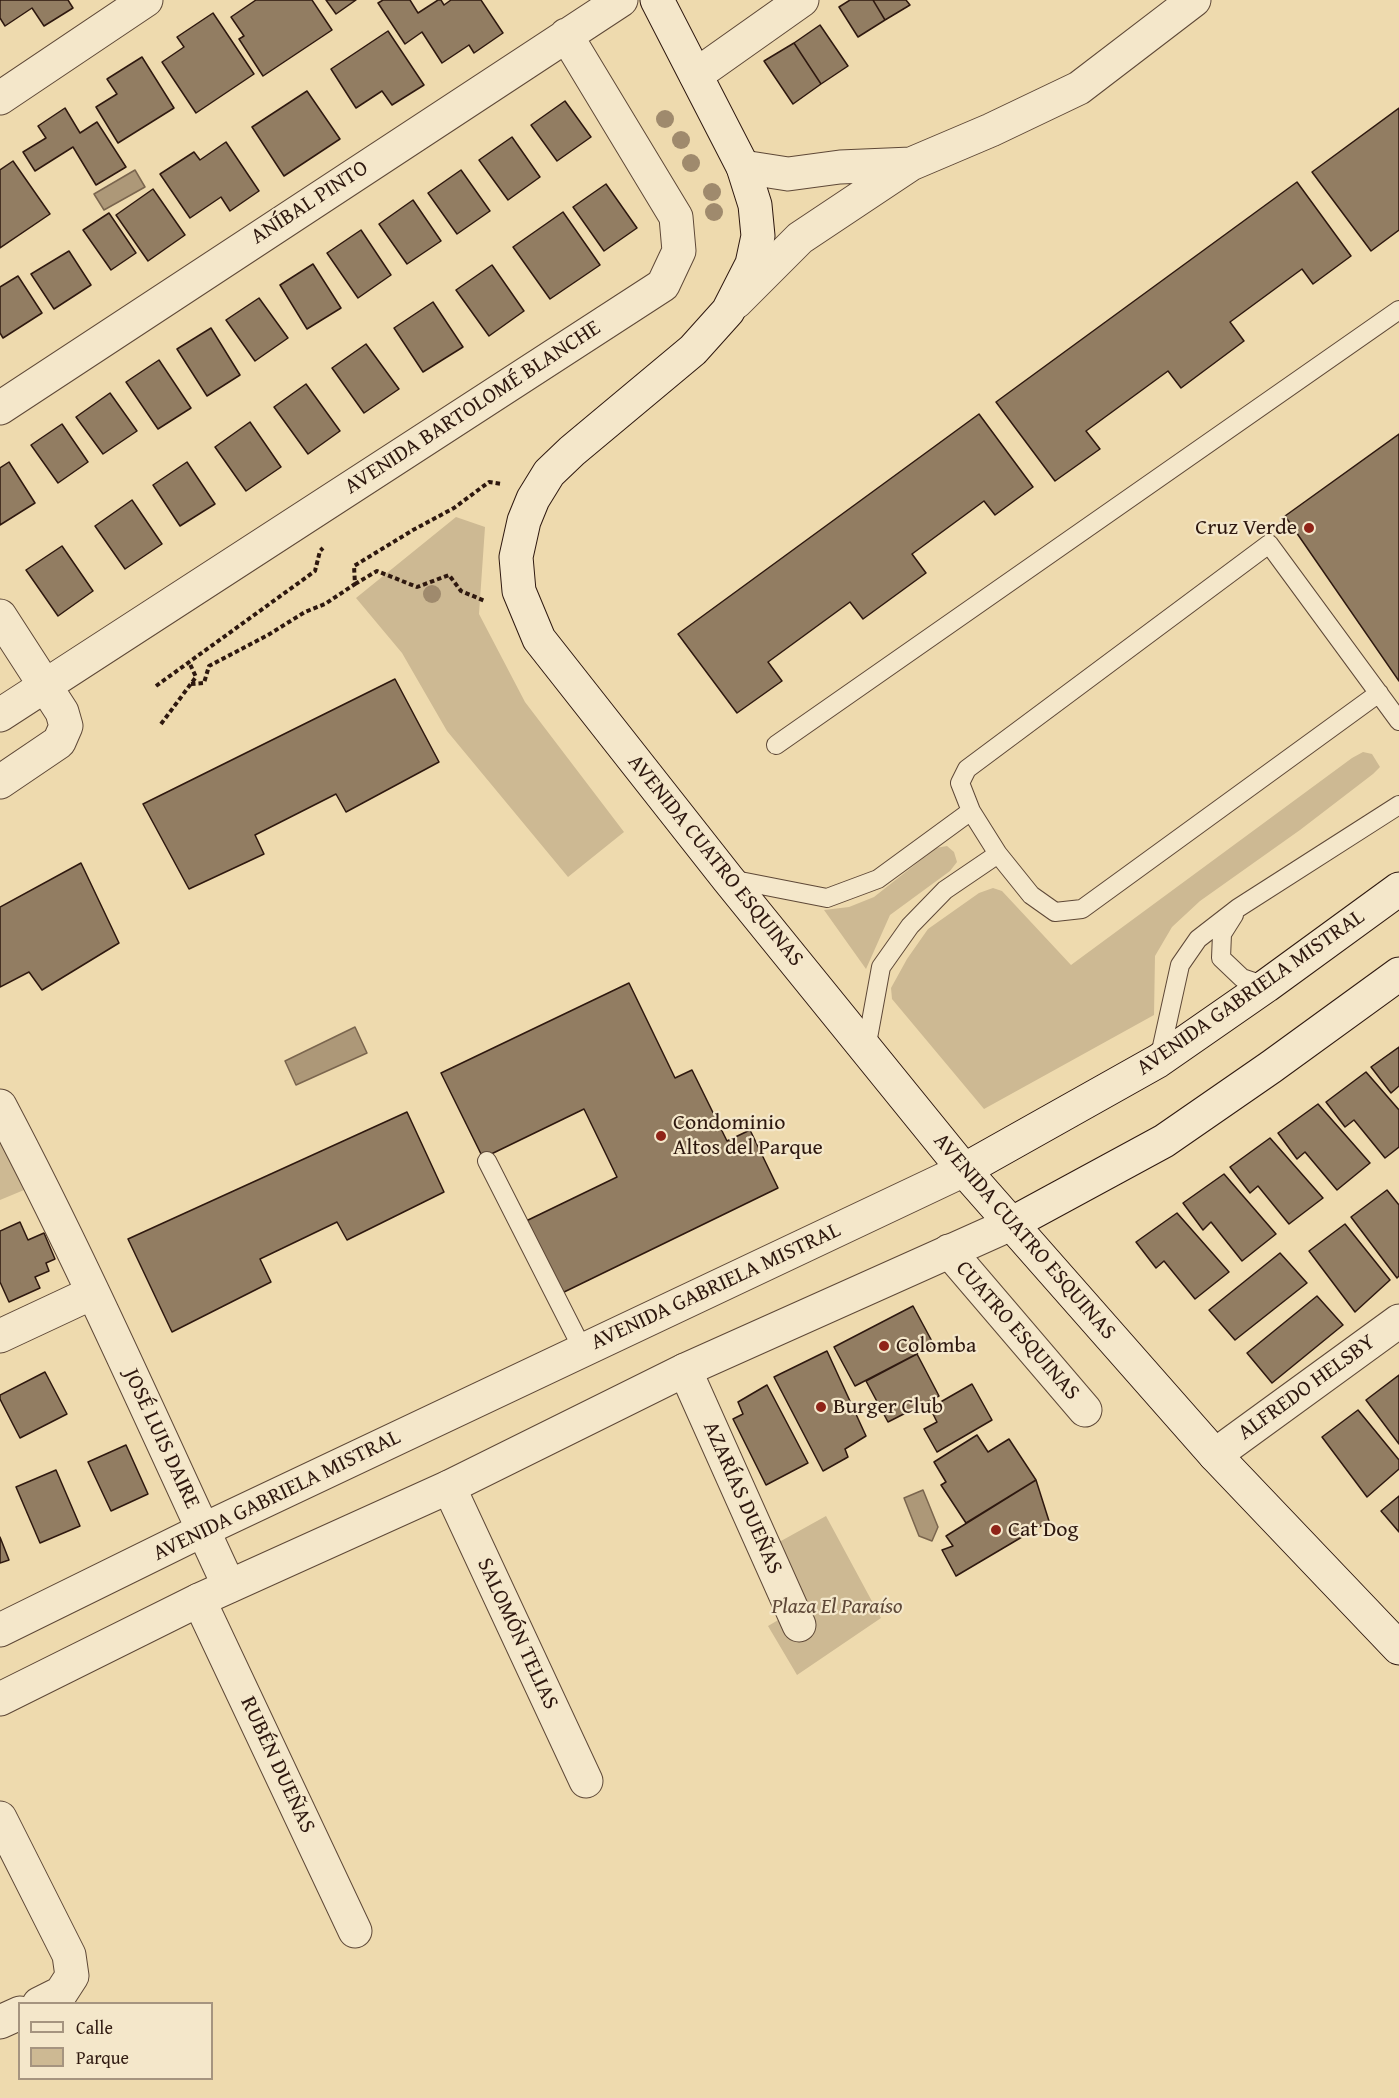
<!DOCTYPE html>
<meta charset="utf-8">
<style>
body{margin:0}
#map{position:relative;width:1399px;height:2098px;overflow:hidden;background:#eedaae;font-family:"Gentium Book Plus",serif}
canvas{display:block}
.legend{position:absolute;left:18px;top:2002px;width:195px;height:78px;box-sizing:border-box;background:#f4e7ca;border:2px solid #a5947f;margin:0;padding:8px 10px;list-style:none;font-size:18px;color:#2e180f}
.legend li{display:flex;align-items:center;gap:12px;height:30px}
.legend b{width:30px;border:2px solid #a5947f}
</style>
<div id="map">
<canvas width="1399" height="2098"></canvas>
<ul class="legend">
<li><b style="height:8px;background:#f4e7ca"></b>Calle</li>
<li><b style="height:16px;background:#cdb993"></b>Parque</li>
</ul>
</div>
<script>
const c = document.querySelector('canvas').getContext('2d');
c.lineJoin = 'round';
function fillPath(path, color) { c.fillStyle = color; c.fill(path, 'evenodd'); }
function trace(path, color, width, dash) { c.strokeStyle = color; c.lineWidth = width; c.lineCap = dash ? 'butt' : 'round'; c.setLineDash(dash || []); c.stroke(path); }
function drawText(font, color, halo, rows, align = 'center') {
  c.font = font + ' "Gentium Book Plus",serif'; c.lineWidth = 4.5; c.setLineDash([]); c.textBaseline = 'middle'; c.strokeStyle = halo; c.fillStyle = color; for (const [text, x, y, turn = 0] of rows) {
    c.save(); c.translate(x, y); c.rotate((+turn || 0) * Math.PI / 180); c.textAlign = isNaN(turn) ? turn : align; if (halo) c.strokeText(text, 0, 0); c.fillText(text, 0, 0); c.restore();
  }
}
const green = new Path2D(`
 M456,517L485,527L479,614L525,702L624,832L568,877L447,731L402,653L356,598Z
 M1363,752L1372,754L1380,767L1373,774L1300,830L1200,901L1172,927L1155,956L1154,1015L984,1109L892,999L891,988L907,959L928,929L979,893L993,888L1002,891L1071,965L1352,758Z
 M947,846L954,852L957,862L950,871L890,915L866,969L824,910L849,907L874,897L936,848Z
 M0,1140L24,1190L0,1200Z
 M826,1516L881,1618L797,1675L768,1626L804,1605L772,1546Z`);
const water = new Path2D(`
 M135,170L145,187L104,210L94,194Z
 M355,1027L367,1053L296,1085L285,1061Z
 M923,1490L938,1527L932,1541L919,1536L904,1498Z`);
const building = new Path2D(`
 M0,0H68L73,8L44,26L32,8L5,26L0,18Z
 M312,0L332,30L263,76L239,39L244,36L231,17L256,0Z
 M326,0H356L336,14Z
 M383,0H410L418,13L438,0H441L444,5L451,0H481L503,33L474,53L469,45L442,63L422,32L405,44L378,3Z
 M850,0H873L885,20L858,37L839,7Z
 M873,0H906L910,5L885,20Z
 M213,13L254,74L196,113L162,62L184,47L177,37Z
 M820,25L848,66L821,84L794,43Z
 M388,31L424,85L392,105L382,91L356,108L331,69Z
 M794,43L821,84L793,104L764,61Z
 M142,57L174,108L118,143L96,107L117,94L107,79Z
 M307,91L340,139L284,176L252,127Z
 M565,101L591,137L557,161L531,125Z
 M65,108L80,133L97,122L126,167L96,185L73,147L35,171L23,152L46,138L38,126Z
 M1399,108V230L1371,251L1312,172Z
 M512,137L540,177L508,200L479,160Z
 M226,142L259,191L230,211L221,197L190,218L160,174L194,152L200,160Z
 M13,161L50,214L0,248V170Z
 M461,170L490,211L457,234L428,193Z
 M1297,182L1351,256L1313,284L1302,269L1230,322L1244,341L1181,388L1168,371L1086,431L1100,449L1055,481L996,402Z
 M606,184L637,228L604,251L573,207Z
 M153,189L185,235L148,261L116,215Z
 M413,200L441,241L407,264L379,224Z
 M563,212L600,265L550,299L513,247Z
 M109,213L136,253L111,270L83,230Z
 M361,230L391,275L358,298L327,253Z
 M69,251L91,285L54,309L31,274Z
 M313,264L341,308L307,329L280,285Z
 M492,265L524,311L489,336L456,290Z
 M18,276L42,313L3,338L0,333V287Z
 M259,298L288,338L255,361L226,320Z
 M433,302L463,347L423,372L394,328Z
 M211,328L240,375L207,396L177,349Z
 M366,344L399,389L364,413L332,368Z
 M159,360L191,408L158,429L126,382Z
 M306,384L340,431L308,454L274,407Z
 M110,393L137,431L103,454L76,417Z
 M979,414L1033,487L995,515L984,501L912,554L926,573L863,619L850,602L768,662L782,681L737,713L678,634Z
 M250,422L281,467L246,491L215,447Z
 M62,424L88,462L58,483L31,445Z
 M1399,434V681L1285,516Z
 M9,462L35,503L0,525V468Z
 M187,462L215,504L180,526L153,485Z
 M132,500L162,544L125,569L95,526Z
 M62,546L93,591L58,616L26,570Z
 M395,679L439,762L346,812L336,794L255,835L264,854L189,889L143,804Z
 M81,863L119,943L42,990L29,972L0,987V907Z
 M629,983L675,1078L692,1070L727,1141L750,1130L778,1188L560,1294L524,1222L617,1177L584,1109L483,1158L441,1073Z
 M1399,1047V1086L1391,1093L1371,1067Z
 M1366,1072L1399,1110V1147L1385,1158L1354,1120L1345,1127L1326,1102Z
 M1318,1104L1370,1163L1337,1190L1305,1152L1297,1159L1278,1133Z
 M407,1112L444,1192L347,1240L337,1222L260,1259L271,1282L172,1332L128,1239Z
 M1270,1138L1323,1198L1289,1224L1258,1186L1250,1193L1230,1167Z
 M1224,1174L1276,1234L1242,1261L1211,1222L1203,1230L1183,1203Z
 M1387,1190L1399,1205V1276L1397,1278L1351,1217Z
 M1177,1213L1229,1272L1195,1299L1164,1261L1156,1268L1136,1242Z
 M20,1222L28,1240L44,1233L55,1259L46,1263L49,1271L35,1277L40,1288L9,1302L0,1282V1231Z
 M1345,1224L1390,1280L1355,1312L1309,1251Z
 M1280,1253L1307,1283L1235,1340L1209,1310Z
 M1317,1296L1343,1325L1272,1383L1247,1353Z
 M913,1306L934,1345L855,1386L834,1347Z
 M827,1351L866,1436L845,1449L848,1457L823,1471L774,1377Z
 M917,1354L939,1396L888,1422L866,1381Z
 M45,1372L67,1414L20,1438L0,1399V1395Z
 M1399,1375V1444L1366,1400Z
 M972,1384L992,1420L937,1452L924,1429L937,1422L930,1408Z
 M767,1385L808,1463L766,1485L733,1419L743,1414L738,1402Z
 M1358,1410L1399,1460V1469L1367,1497L1322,1437Z
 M977,1435L988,1452L1009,1439L1036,1480L966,1523L941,1485L946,1482L934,1462Z
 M126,1445L148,1494L111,1511L88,1462Z
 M56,1470L80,1526L40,1543L16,1487Z
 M1036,1480L1049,1521L956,1576L942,1550L953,1546L946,1536Z
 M1399,1496V1532L1381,1511Z
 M0,1537L9,1560L0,1563Z`);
const path = new Path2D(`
 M355,584L377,571L417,587L449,575L461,591L485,601
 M191,684L204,683L209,666L268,635L305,612L325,604L355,584L354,566L413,530L454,508L489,482L502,484
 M156,686L315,571L320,551L323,548
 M161,724L196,677L189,662`);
const service = new Path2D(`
 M776,745L1399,310
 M971,811L998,854
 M730,879L827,898L878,879L971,811L960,783L967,769L1269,544L1399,721
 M1234,915L1222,934L1221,958L1242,978L1266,986
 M866,1049L881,967L910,926L945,890L998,854L1031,895L1055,912L1082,909L1379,693
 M1159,1060L1180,965L1198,939L1238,908L1399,805
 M487,1161L583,1350`);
const minor = new Path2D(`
 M696,75L802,0
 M0,98L146,0
 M743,167L788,174L840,167L911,164
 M736,302L800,238L911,164L991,130L1079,88L1194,0
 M0,408L621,0
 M0,616L62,712L66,726L59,742L0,782
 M0,715L663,285L679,251L676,217L566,35
 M0,1106C83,1263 154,1425 229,1586
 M949,1251L1085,1410
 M0,1336L92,1293
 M685,1370L799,1625
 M1215,1455L1399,1321
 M449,1487L586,1781
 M199,1600L355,1931
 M0,1818L69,1955L72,1976L61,1993L39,2004
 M0,2022L20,2013`);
const tertiary = new Path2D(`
 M0,1630L203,1530L964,1170
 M0,1699L199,1600L449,1487L685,1370L1011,1224`);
const secondary = new Path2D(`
 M657,0L743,167L755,205L758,236L752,264L728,311L693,350L572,451L549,473L533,499L524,521L516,557L519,591L539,639L728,879L964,1170L1215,1455L1399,1648
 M964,1170L1158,1061L1266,986L1399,889
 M1011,1224L1164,1141L1271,1067L1399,974`);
const trees = [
 [665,119],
 [681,140],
 [691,163],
 [712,192],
 [714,212],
 [432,594]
];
const markers = [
 [1309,528,6,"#8f2418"],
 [661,1136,6,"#8f2418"],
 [884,1346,6,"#8f2418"],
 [821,1407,6,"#8f2418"],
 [996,1530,6,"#8f2418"]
];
const streetNames = [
 ["ANÍBAL PINTO",310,203,-33],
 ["AVENIDA BARTOLOMÉ BLANCHE",473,408,-33],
 ["AVENIDA CUATRO ESQUINAS",715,861,51],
 ["AVENIDA GABRIELA MISTRAL",1251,993,-35],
 ["AVENIDA CUATRO ESQUINAS",1024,1237,49],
 ["AVENIDA GABRIELA MISTRAL",716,1287,-25],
 ["CUATRO ESQUINAS",1017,1331,49],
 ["ALFREDO HELSBY",1307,1388,-36],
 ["JOSÉ LUIS DAIRE",161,1439,65],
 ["AVENIDA GABRIELA MISTRAL",277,1496,-26],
 ["AZARÍAS DUEÑAS",742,1498,66],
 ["SALOMÓN TELIAS",517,1634,65],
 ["RUBÉN DUEÑAS",277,1765,65]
];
const poiNames = [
 ["Cruz Verde",1297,528,"right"],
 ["Condominio",673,1123],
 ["Altos del Parque",673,1148],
 ["Colomba",896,1346],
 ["Burger Club",833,1407],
 ["Cat Dog",1008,1530]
];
const parkNames = [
 ["Plaza El Paraíso",837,1607]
];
fillPath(green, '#cdb993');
fillPath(water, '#ad9878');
trace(water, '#7a654e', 1.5);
fillPath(building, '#927d62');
trace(building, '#2e180f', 1.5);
trace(service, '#5e4837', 20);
trace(minor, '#5e4837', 35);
trace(tertiary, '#5e4837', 35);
trace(secondary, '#2e180f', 35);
trace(path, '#2e180f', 4, [4.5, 3]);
trace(service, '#f4e7ca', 18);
trace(minor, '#f4e7ca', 33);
trace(tertiary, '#f4e7ca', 33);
trace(secondary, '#f4e7ca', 33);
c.fillStyle = '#9f8a6d';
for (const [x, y] of trees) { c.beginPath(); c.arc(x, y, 9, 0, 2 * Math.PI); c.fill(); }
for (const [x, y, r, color] of markers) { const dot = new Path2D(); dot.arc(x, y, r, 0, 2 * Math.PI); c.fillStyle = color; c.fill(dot); trace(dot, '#f4e7ca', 2); }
drawText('22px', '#2e180f', '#f4e7ca', streetNames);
drawText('22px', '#2e180f', '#f4e7ca', poiNames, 'left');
drawText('italic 22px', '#5e4837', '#f4e7ca', parkNames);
</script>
